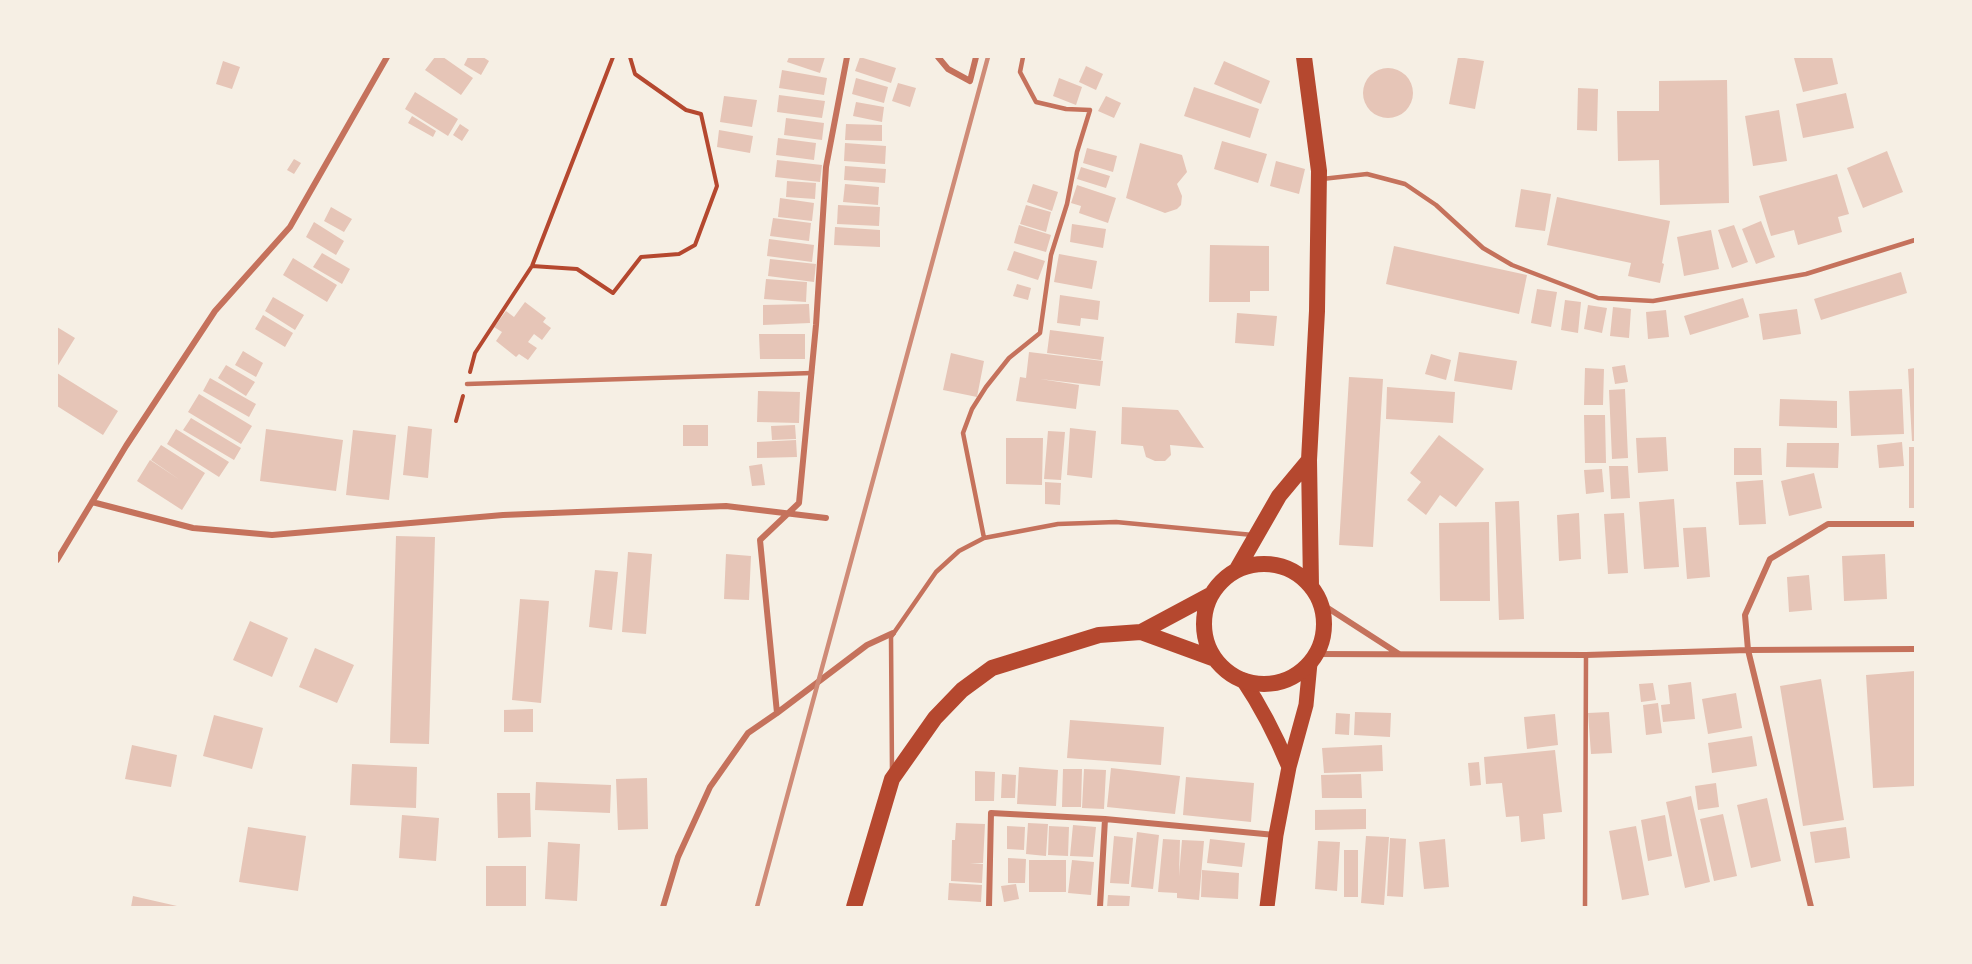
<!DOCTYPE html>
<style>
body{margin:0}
#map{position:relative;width:1972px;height:964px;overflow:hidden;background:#f6efe4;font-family:"Work Sans",sans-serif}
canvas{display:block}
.frame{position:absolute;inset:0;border:58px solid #f6efe4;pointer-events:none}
</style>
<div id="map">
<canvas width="1972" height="964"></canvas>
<div class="frame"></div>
</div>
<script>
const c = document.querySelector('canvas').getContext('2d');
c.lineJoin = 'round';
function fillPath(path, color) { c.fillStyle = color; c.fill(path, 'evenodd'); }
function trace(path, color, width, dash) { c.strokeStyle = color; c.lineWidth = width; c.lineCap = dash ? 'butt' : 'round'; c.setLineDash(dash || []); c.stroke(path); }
const building = new Path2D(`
 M435,57H443L473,78L461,95L425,70Z
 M468,57H483L489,61L481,75L464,65Z
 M789,57H825L820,73L787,62Z
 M860,57L896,68L891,83L855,71Z
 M1458,57L1484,61L1475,109L1449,104Z
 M1799,57H1832L1838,84L1803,92L1794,58Z
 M223,61L240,67L232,89L216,84Z
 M1224,61L1270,81L1261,104L1214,84Z
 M1086,66L1103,74L1096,90L1079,82Z
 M1363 93a25 25 0 1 1 50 0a25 25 0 1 1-50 0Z
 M782,70L827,78L824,95L779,88Z
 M856,78L888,87L884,103L852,94Z
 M1059,78L1082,87L1076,105L1053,96Z
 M1727,80L1729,203L1660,205L1659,160L1618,161L1617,111H1659V81Z
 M898,83L916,88L910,107L892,101Z
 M1194,87L1259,109L1250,138L1184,116Z
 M1578,88L1598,89L1597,131L1577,130Z
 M415,92L458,119L448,136L405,109Z
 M1846,93L1854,128L1803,138L1796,104Z
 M779,95L825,101L822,118L777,112Z
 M724,96L757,100L752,127L720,122Z
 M1106,96L1121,103L1114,118L1098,111Z
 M856,102L884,107L882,122L853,116Z
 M1779,110L1787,161L1753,166L1745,116Z
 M412,116L436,131L433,137L408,123Z
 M786,118L824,123L822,140L784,135Z
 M460,124L469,130L462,141L453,135Z
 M846,124L882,125V141L845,140Z
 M719,130L753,136L750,153L717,147Z
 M778,138L816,143L814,160L776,155Z
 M1222,141L1267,154L1258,183L1214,169Z
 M845,143L886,146L885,164L844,161Z
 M1140,143L1182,155L1187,172L1177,184L1182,196L1181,205L1177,209L1165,213L1126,198Z
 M1087,148L1117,156L1113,172L1083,163Z
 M1887,151L1903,192L1863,208L1847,168Z
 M294,159L301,163L294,174L287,170Z
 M777,160L822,165L820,182L775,177Z
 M1276,161L1305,169L1299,194L1270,186Z
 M845,166L886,169L885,183L844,180Z
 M1081,167L1110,176L1106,188L1077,179Z
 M1837,174L1849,214L1838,217L1842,232L1798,245L1794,230L1771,236L1759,196Z
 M787,181L816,183L815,199L786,197Z
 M845,184L879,187L878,205L843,202Z
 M1033,184L1058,192L1052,211L1027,202Z
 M1077,185L1116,198L1108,223L1079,213L1081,206L1071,203Z
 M1521,189L1551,194L1545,231L1515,227Z
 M1557,197L1670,221L1662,263L1664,264L1660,283L1628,276L1631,263L1547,245Z
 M780,198L814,203L812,221L778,217Z
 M838,205L880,207L879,226L837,224Z
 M1026,205L1051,212L1046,232L1020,224Z
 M331,207L352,219L344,232L324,221Z
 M773,218L811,223L809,241L770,236Z
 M1761,221L1775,257L1756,264L1742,229Z
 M314,222L344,241L336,255L306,237Z
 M1072,224L1106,229L1103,248L1070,242Z
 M1019,225L1051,235L1046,252L1014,243Z
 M1734,225L1748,262L1732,268L1718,230Z
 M835,227L880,230V247L834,245Z
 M1711,230L1719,269L1684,276L1677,237Z
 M769,239L814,245L812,262L767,256Z
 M1210,245L1269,246V291H1250V302H1209Z
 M1394,246L1527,275L1519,314L1386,284Z
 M1014,251L1045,261L1038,280L1007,270Z
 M322,253L350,269L342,284L313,267Z
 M1059,254L1097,261L1092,289L1054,282Z
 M293,258L337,285L327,302L283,275Z
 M770,259L816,264L814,282L768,276Z
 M1901,272L1907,293L1821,320L1814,299Z
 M766,279L807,282L806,302L764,299Z
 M1017,284L1031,288L1028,300L1013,296Z
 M1537,289L1557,292L1551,327L1531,323Z
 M1060,295L1100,301L1098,320L1081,318L1080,326L1057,323Z
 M273,297L304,315L295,330L265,311Z
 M1743,298L1749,317L1690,335L1684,316Z
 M1565,300L1581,302L1578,333L1561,330Z
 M525,302L546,318L543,322L551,328L542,340L534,334L528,342L537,348L528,360L519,354L516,357L496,341L502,332L494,327L506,311L514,317Z
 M809,304L810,323L763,325V305Z
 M1588,305L1607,308L1602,333L1584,329Z
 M1613,307L1631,309L1629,338L1610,336Z
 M1797,309L1801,334L1763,340L1759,314Z
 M1666,310L1669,337L1648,339L1646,312Z
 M1237,313L1277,316L1274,346L1235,343Z
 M263,315L293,333L285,347L255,329Z
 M57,327L75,338L57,367Z
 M1050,330L1104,337L1101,360L1047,353Z
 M759,334H805V359H760Z
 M243,351L263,363L256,377L235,365Z
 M1029,352L1103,361L1100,386L1040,379L1079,385L1076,409L1016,401L1020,377L1026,378Z
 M1459,352L1517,361L1512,390L1454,381Z
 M951,353L984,361L977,397L943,390Z
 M1431,354L1451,360L1446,380L1425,374Z
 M226,365L255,382L246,396L218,378Z
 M1625,365L1628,382L1615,384L1612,367Z
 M1585,368L1604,369L1603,405H1584Z
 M1915,368V441H1912L1908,369Z
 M57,373L118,411L103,435L57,406Z
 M1349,377L1383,379L1373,547L1339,545Z
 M210,378L256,404L249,417L203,391Z
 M1387,387L1455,392L1453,423L1386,419Z
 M1625,389L1628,458L1612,459L1609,390Z
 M1902,389L1904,434L1851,436L1849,391Z
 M758,391L800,392L799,423L757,422Z
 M199,394L252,426L241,444L188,412Z
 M1780,399L1837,401V428L1779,426Z
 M1122,407L1178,410L1204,448L1170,445L1171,455L1165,461H1155L1146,457L1143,446L1121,444Z
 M1584,415H1605L1606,463H1585Z
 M191,418L241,448L234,460L183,430Z
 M683,425H708V446H683Z
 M795,425L796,439L772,440L771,426Z
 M408,426L432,429L428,478L403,475Z
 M1070,428L1096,431L1092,478L1067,475Z
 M176,429L229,462L219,477L167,444Z
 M266,429L343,440L336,491L260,481Z
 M353,430L396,435L389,500L346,495Z
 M1048,431L1065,432L1061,480L1044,479Z
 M1439,435L1484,469L1456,507L1440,495L1426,515L1407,500L1421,482L1410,473Z
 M1666,437L1668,471L1638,473L1636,438Z
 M1006,438H1043L1042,485L1006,484Z
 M796,440L797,457L757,458V442Z
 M1902,442L1904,466L1879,468L1877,445Z
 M1787,443H1839L1838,468L1786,467Z
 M161,445L205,473L182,510L137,481L150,460L180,480L151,460Z
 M1909,447H1915V508H1909Z
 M1734,448H1761L1762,475H1734Z
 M762,464L765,485L752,486L749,466Z
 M1609,466H1628L1630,498L1611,499Z
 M1602,469L1604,492L1586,494L1584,470Z
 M1814,473L1822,508L1789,516L1781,481Z
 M1763,480L1766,524L1739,525L1736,482Z
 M1045,482L1061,483L1060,505L1045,504Z
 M1674,499L1679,567L1644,569L1639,502Z
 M1519,501L1524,619L1499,620L1495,502Z
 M1579,513L1581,559L1559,561L1557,515Z
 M1624,513L1628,573L1608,574L1604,514Z
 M1489,522L1490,601H1440L1439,523Z
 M1706,527L1710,577L1687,579L1683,528Z
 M396,536L435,537L429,744L390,743Z
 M628,552L652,554L646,634L622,632Z
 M726,554L751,556L749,600L724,599Z
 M1885,554L1887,599L1844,601L1842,556Z
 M595,570L618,572L612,630L589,627Z
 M1809,575L1812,610L1789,612L1787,577Z
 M520,599L549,601L541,703L512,700Z
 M250,621L288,638L272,677L233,660Z
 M315,648L354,665L337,703L299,687Z
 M1915,671V786L1873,788L1866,675Z
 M1821,679L1844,820L1803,826L1780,686Z
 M1691,682L1695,719L1663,722L1661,705L1670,704L1668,685Z
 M1653,683L1656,700L1641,702L1639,684Z
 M1736,693L1742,728L1708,734L1702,699Z
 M1658,703L1662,733L1646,735L1643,705Z
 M533,709V732H504V710Z
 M1355,712L1391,713L1390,737L1354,735Z
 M1609,712L1612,753L1591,754L1588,713Z
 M1336,713L1350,714L1349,735L1335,734Z
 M1555,714L1558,745L1527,749L1524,717Z
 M214,715L263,728L252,769L203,756Z
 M1070,720L1164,727L1161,765L1067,758Z
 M1752,736L1757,766L1712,773L1708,743Z
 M132,745L177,755L171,787L125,779Z
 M1382,745L1383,771L1324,773L1322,748Z
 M1555,750L1562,812L1543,814L1545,839L1521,842L1519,816L1506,817L1502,783L1486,784L1484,757Z
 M1479,762L1481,785L1470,786L1468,763Z
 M352,764L417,767L416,808L350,805Z
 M1019,767L1058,770L1056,806L1017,804Z
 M1111,768L1180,776L1175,814L1107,807Z
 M1063,769H1082L1081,807H1062Z
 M1084,769L1106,770L1104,809L1082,808Z
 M975,771L995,772L994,801H975Z
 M1002,774L1016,775L1015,798H1001Z
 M1361,774L1362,798H1322L1321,775Z
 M1186,777L1254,783L1251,822L1183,815Z
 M647,778L648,829L618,830L616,779Z
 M536,782L611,785L610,813L535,810Z
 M1716,783L1719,807L1698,810L1695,786Z
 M497,793H530L531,837L498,838Z
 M1691,796L1710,882L1685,888L1666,802Z
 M1767,798L1781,861L1751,868L1737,805Z
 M1366,809V829L1315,830V810Z
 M1723,814L1737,876L1714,881L1700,819Z
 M402,815L439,818L436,861L399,858Z
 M1665,815L1672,856L1648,861L1641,820Z
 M956,823L985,824L983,863H970L983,864L982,883L951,881L952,840H955Z
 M1028,823L1048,824L1046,856L1026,854Z
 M1073,825L1096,827L1093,857L1070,856Z
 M1007,826L1025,827L1024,850L1007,849Z
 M1049,826L1069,827L1068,856L1048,855Z
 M1636,826L1649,895L1622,900L1609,831Z
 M248,827L306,836L298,891L239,882Z
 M1846,827L1850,858L1815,863L1810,832Z
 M1137,832L1159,835L1153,889L1131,887Z
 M1114,836L1133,838L1129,884L1110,883Z
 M1366,836L1389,837L1384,905L1361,903Z
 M1390,838L1406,839L1403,897L1387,896Z
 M1163,839L1180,840L1179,876L1182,840L1204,841L1199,900L1177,898V893L1158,892Z
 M1210,839L1245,843L1242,867L1207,863Z
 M1445,839L1449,887L1424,889L1419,842Z
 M1318,841L1340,842L1337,891L1315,889Z
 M548,842L580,844L577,901L545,899Z
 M1344,850H1358V897H1344Z
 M1008,858L1026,859L1025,883H1008Z
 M1029,860H1066V892H1029Z
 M1072,860L1094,862L1091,895L1068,893Z
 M486,866H526V907H486Z
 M1202,870L1239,873L1238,899L1201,897Z
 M949,883L982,885L981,902L948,900Z
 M1016,884L1019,899L1004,902L1001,886Z
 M1108,895L1130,896L1129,907H1107Z
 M133,896L177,906L176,907H131Z`);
const path = new Path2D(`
 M532,266L577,269L613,293L641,257L679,254L695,245L717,186L701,114L686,110L635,74L630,57
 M470,372L475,353L532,266L613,57
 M456,421L463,396`);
const service = new Path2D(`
 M1322,179L1367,174L1405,184L1436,205L1483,248L1512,265L1598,298L1653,301L1806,274L1915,240
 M467,384L812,373
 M984,538L963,433L972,409L986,387L1009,358L1040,333L1051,255L1067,204L1077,152L1090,110L1066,109L1036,102L1020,72L1023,57
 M892,771L891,637L936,572L959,551L984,538L1058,524L1116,522L1253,535
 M1585,907L1586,655`);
const minor = new Path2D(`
 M847,57L826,167L816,325L799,503L760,540L777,713L867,645L893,633
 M938,57L948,69L970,81L976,57
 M92,502L193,528L272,535L503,515L726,506L826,518
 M57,560L126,446L215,311L290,227L387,57
 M1320,603L1399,654
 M1316,654L1586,655L1748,650L1915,649
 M663,907L678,857L710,787L748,733L777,713
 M989,907L991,813L1105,819L1275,835
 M1100,907L1105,819
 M1811,907L1748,650L1745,615L1770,559L1828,524H1915`);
const primary = new Path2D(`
 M1243,680C1262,708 1276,736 1289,767
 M1267,907L1276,835L1289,767L1306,705L1310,663`);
const trunk = new Path2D(`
 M1304,57L1319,171L1317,311L1309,460L1311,586
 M1204 624a60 60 0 1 1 120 0a60 60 0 1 1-120 0Z
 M1236,571L1279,496L1309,460
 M1141,632L1215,659
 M854,907L892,779L935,718L962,690L992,668L1099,635L1141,632L1212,594`);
const rail = new Path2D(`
 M757,907L988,57`);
fillPath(building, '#e6c5b7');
trace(path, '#b5482f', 4);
trace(service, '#c5725c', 4.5);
trace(minor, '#c5725c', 6);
trace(primary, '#b5482f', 15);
trace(trunk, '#b5482f', 16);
trace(rail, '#cf8b77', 4.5);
</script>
